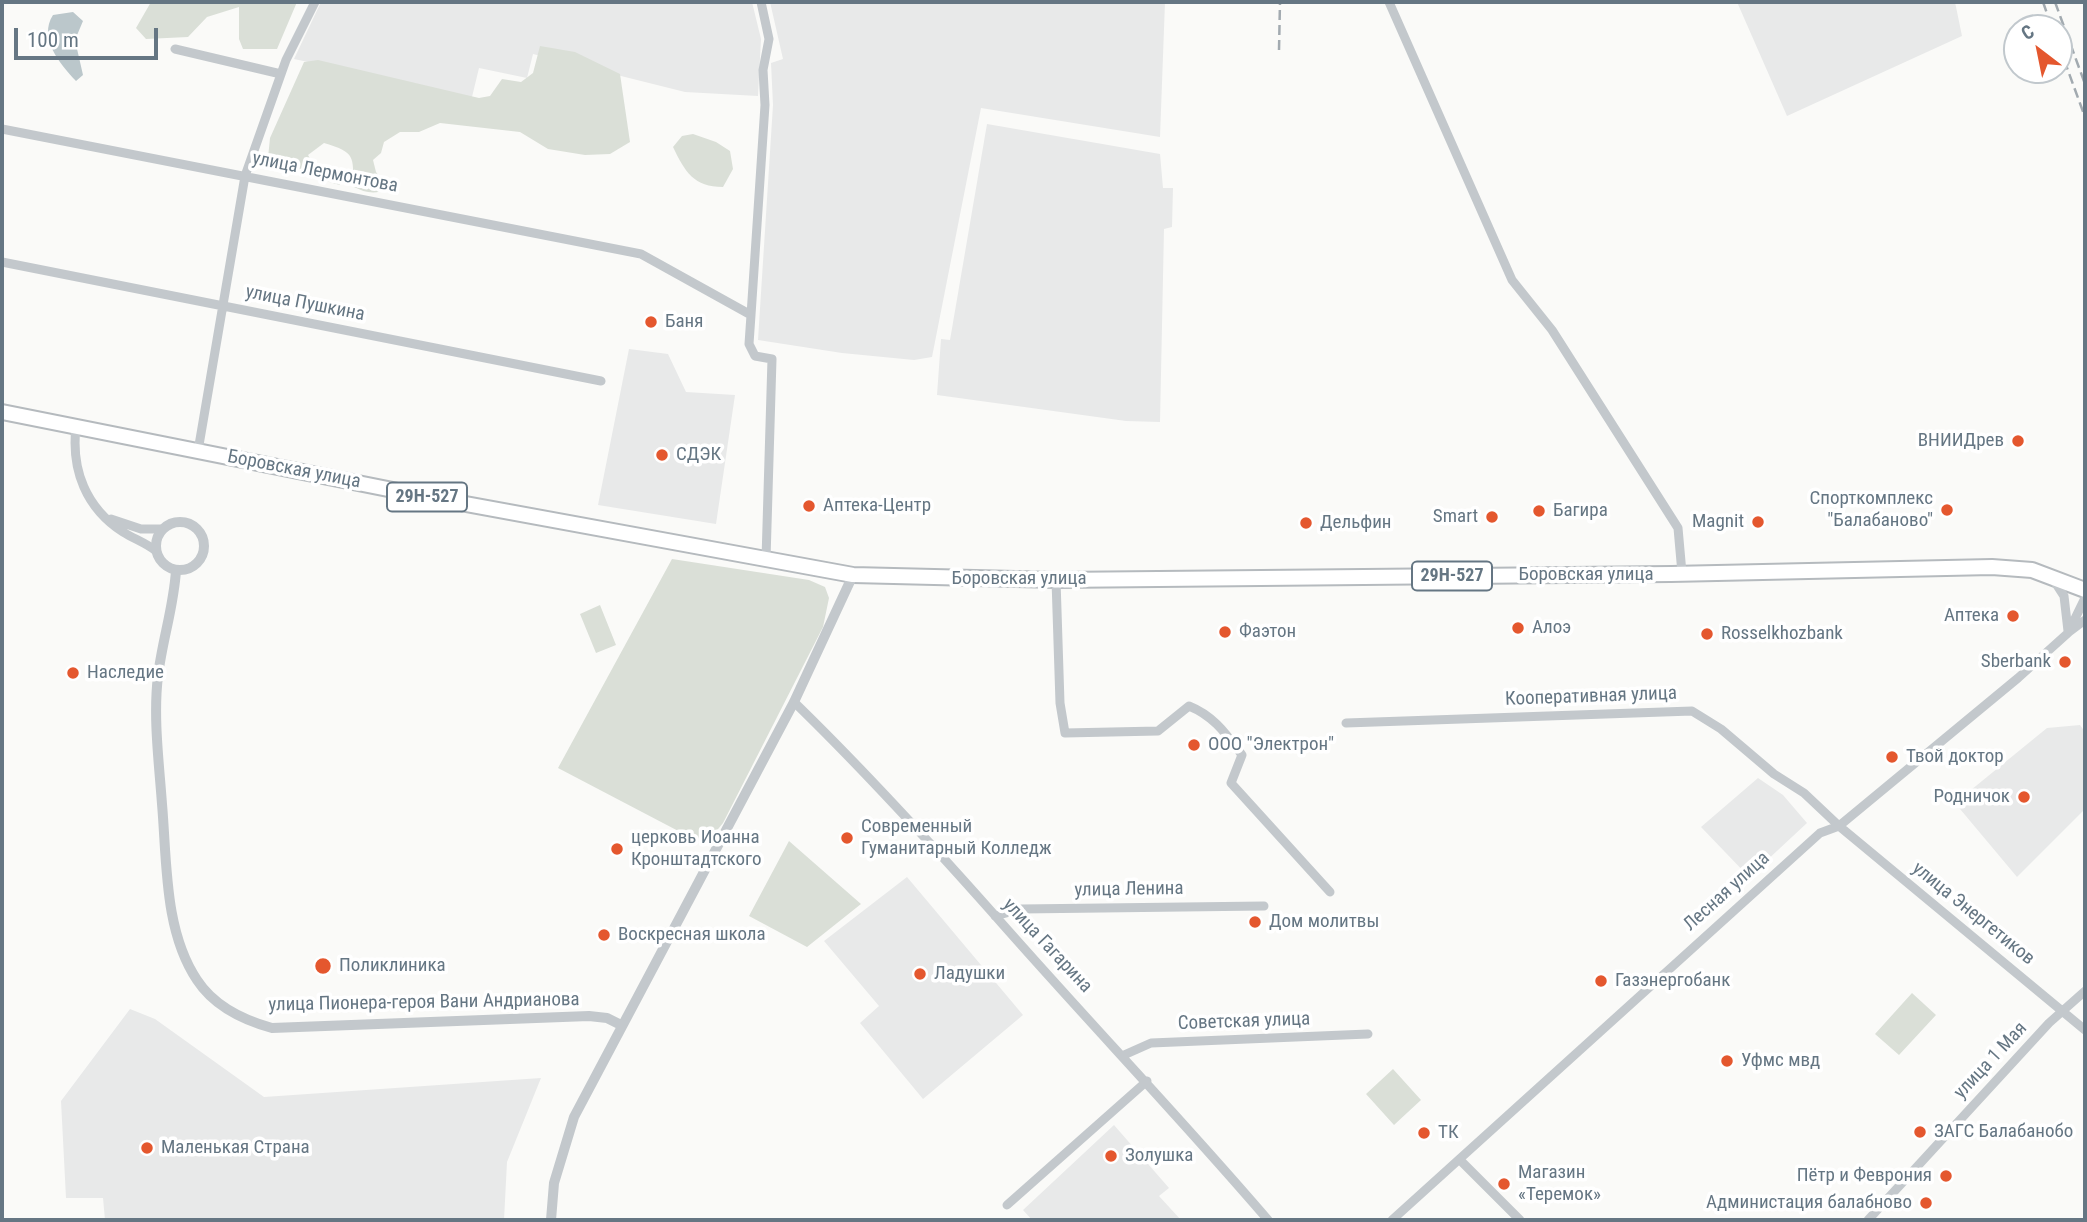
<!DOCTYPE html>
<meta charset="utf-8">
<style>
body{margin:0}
#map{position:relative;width:2087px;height:1222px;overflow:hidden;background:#fafaf8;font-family:"Roboto Condensed",sans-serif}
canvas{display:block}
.frame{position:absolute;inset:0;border:4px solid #657683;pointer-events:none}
.north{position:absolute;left:2003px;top:14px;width:70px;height:70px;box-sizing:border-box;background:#fff;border:2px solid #c1c8cd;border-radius:50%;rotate:328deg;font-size:19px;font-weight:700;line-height:28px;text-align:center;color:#657683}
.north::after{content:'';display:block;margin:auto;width:24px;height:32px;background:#e4572e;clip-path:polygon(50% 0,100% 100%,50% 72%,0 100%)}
.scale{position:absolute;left:14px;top:28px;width:144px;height:32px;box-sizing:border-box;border:4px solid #657683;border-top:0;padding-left:9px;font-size:21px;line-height:24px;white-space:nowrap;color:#657683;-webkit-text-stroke:5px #fff;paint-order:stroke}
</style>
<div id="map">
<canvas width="2087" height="1222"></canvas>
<div class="frame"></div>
<div class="north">С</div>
<div class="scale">100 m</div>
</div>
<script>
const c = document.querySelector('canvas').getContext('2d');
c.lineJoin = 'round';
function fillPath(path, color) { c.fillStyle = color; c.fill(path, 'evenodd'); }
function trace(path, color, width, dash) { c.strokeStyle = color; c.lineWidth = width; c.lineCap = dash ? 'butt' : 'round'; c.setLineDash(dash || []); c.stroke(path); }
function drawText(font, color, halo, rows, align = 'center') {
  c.font = font + ' "Roboto Condensed",sans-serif'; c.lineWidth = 7; c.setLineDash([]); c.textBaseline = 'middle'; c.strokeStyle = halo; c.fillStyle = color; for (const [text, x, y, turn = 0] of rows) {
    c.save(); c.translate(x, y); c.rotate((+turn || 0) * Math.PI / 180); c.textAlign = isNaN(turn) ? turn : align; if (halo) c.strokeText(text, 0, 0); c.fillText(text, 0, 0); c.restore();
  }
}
const built = new Path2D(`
 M321,2H752L761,39L758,96L685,92L533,54L527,78L479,68L472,97L294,59Z
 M770,2H1165L1160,137L981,108L932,357L914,360L842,353L758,340L773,105L771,63L783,59Z
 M1737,2H1955L1962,36L1787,116Z
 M987,124L1160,154L1163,188H1173L1172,227L1164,229L1160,422L1126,421L937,395L941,339L950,340Z
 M629,349L668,354L686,392L735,395L716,524L598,505Z
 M2080,725L2085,732V809L2017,877L1955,803L2047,728Z
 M1758,778L1783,795L1807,823L1749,877L1701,827Z
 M907,877L1023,1015L923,1099L860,1023L879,1006L824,941Z
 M130,1009L155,1019L264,1097L541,1078L507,1162L504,1220H105L103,1198H66L61,1101Z
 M1114,1125L1169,1188L1159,1196L1181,1220H1032L1023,1210Z`);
const green = new Path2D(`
 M151,2H297L277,49H243L239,39V7L207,17L188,37L146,39L136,28Z
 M540,46L575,52L620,74L630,142L610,154L585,155L548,149L520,132L440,123L419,132H400L384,142L381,153L373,160L376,172L387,188C376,196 364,192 354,187C352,156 357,153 324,143L308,155L315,167L340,179V185L279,168L268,158L270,138L304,62L318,60L479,98L490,96L502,79L521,82L533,73Z
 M693,134L716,142L730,151L733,169L723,187C694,187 685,172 673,147L682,136Z
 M672,559L809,580L825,587L829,598L823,627L723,823L705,845L558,768Z
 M600,605L616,645L596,653L580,614Z
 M789,841L861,904L807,947L749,916Z
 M1912,993L1936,1015L1899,1055L1875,1034Z
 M1393,1069L1421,1100L1394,1125L1366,1094Z`);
const water = new Path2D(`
 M73,12L83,21L75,40L83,75L76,81C60,64 38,38 53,15Z`);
const minor = new Path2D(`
 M1389,2L1512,280L1552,330L1678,528L1682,573
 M175,49L281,74
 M2,129L641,254L751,315L749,344L755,356L772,359L766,559
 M2,262L601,381
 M751,315L765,105L763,70L769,39L761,2
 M76,427C71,470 86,508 123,532C134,539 146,543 156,551
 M198,451L245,176L286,60L315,2
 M111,519L141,529H163
 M2053,579L2064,596L2068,631
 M1056,580L1060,703L1065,733L1158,731L1189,706C1214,716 1226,734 1242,755L1231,783L1330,892
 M2069,632L2085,620
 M794,702C863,769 927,839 991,911C1082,1015 1178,1115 1268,1220
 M1346,723L1692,711L1721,729L1774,774L1804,793L1839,826L2085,1030
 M995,916L1021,909L1264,906
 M1124,1055L1151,1043L1368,1034
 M1460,1160L1520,1220
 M1007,1205L1147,1081
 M1392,1220L1820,833L1839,826L2018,678L2068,633L2085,598
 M1868,1220L2049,1023L2085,991`);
const tertiary = new Path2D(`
 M156 546a24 24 0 1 1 48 0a24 24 0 1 1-48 0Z
 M176,570C174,606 162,641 158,676C153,717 159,762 162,804C167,861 164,931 197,980C214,1006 243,1020 272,1028L589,1016L607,1018L621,1025
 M551,1220L554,1183L574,1117L794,702L853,575`);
const primary = new Path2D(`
 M2,412L433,498L853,575L1056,580L1671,574L1992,567L2032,570L2085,590`);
const rail = new Path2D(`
 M2043,2L2052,28
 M2055,2L2085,84
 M2059,46L2085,117
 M1279,50L1280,2`);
const markers = [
 [651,322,7,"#e4572e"],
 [2018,441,7,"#e4572e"],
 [662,455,7,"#e4572e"],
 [809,506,7,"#e4572e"],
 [1947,510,7,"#e4572e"],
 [1539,511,7,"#e4572e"],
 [1492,517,7,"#e4572e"],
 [1758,522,7,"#e4572e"],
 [1306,523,7,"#e4572e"],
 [2013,616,7,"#e4572e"],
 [1518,628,7,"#e4572e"],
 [1225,632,7,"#e4572e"],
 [1707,634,7,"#e4572e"],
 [2065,662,7,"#e4572e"],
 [73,673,7,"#e4572e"],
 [1194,745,7,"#e4572e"],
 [1892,757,7,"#e4572e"],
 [2024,797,7,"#e4572e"],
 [847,838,7,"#e4572e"],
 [617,849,7,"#e4572e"],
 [1255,922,7,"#e4572e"],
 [604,935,7,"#e4572e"],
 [323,966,9,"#e4572e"],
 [920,974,7,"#e4572e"],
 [1601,981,7,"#e4572e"],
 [1727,1061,7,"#e4572e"],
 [1920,1132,7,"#e4572e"],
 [1424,1133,7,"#e4572e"],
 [147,1148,7,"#e4572e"],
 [1111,1156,7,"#e4572e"],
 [1946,1176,7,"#e4572e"],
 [1504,1184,7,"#e4572e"],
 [1926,1203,7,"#e4572e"]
];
const shields = [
 [427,497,80],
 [1452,576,80]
];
const shieldNames = [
 ["29Н-527",427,497],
 ["29Н-527",1452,576]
];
const streetNames = [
 ["улица Лермонтова",325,173,11],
 ["улица Пушкина",305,304,11],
 ["Боровская улица",294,470,11],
 ["Боровская улица",1586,575],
 ["Боровская улица",1019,579],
 ["Кооперативная улица",1591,697,-2],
 ["улица Ленина",1129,890,-1],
 ["Лесная улица",1727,892,-42],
 ["улица Энергетиков",1973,914,39],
 ["улица Гагарина",1047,946,47],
 ["улица Пионера-героя Вани Андрианова",424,1003,-1],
 ["Советская улица",1244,1022,-2],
 ["улица 1 Мая",1991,1061,-47]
];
const poiNames = [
 ["Баня",665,322],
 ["ВНИИДрев",2004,441,"right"],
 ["СДЭК",676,455],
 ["Спорткомплекс",1933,499,"right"],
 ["\"Балабаново\"",1933,521,"right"],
 ["Аптека-Центр",823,506],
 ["Багира",1553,511],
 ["Smart",1478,517,"right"],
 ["Magnit",1744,522,"right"],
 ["Дельфин",1320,523],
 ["Аптека",1999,616,"right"],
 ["Алоэ",1532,628],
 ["Фаэтон",1239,632],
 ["Rosselkhozbank",1721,634],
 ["Sberbank",2051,662,"right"],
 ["Наследие",87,673],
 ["ООО \"Электрон\"",1208,745],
 ["Твой доктор",1906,757],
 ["Родничок",2010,797,"right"],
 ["Современный",861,827],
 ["Гуманитарный Колледж",861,849],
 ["церковь Иоанна",631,838],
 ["Кронштадтского",631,860],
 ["Дом молитвы",1269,922],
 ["Воскресная школа",618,935],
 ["Поликлиника",339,966],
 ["Ладушки",934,974],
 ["Газэнергобанк",1615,981],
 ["Уфмс мвд",1741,1061],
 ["ЗАГС Балабанобо",1934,1132],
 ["ТК",1438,1133],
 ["Маленькая Страна",161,1148],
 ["Золушка",1125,1156],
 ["Магазин",1518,1173],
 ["«Теремок»",1518,1195],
 ["Пётр и Феврония",1932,1176,"right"],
 ["Администация балабново",1912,1203,"right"]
];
fillPath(built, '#e8e9e9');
fillPath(green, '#dadfd7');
fillPath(water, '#bbc7cb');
trace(primary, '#b5babe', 18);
trace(minor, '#c3c8cc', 9);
trace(tertiary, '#c3c8cc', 10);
trace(primary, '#fff', 14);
trace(rail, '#a2aab0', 2.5, [10, 5]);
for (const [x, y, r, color] of markers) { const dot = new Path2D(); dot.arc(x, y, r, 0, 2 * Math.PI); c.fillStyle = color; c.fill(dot); trace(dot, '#fff', 2.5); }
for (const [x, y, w] of shields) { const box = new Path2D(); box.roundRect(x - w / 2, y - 14.5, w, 29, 5); c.fillStyle = '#fff'; c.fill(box); trace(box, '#657683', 2); }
drawText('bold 18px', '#657683', null, shieldNames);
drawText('19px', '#657683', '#fff', streetNames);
drawText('19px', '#657683', '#fff', poiNames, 'left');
</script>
